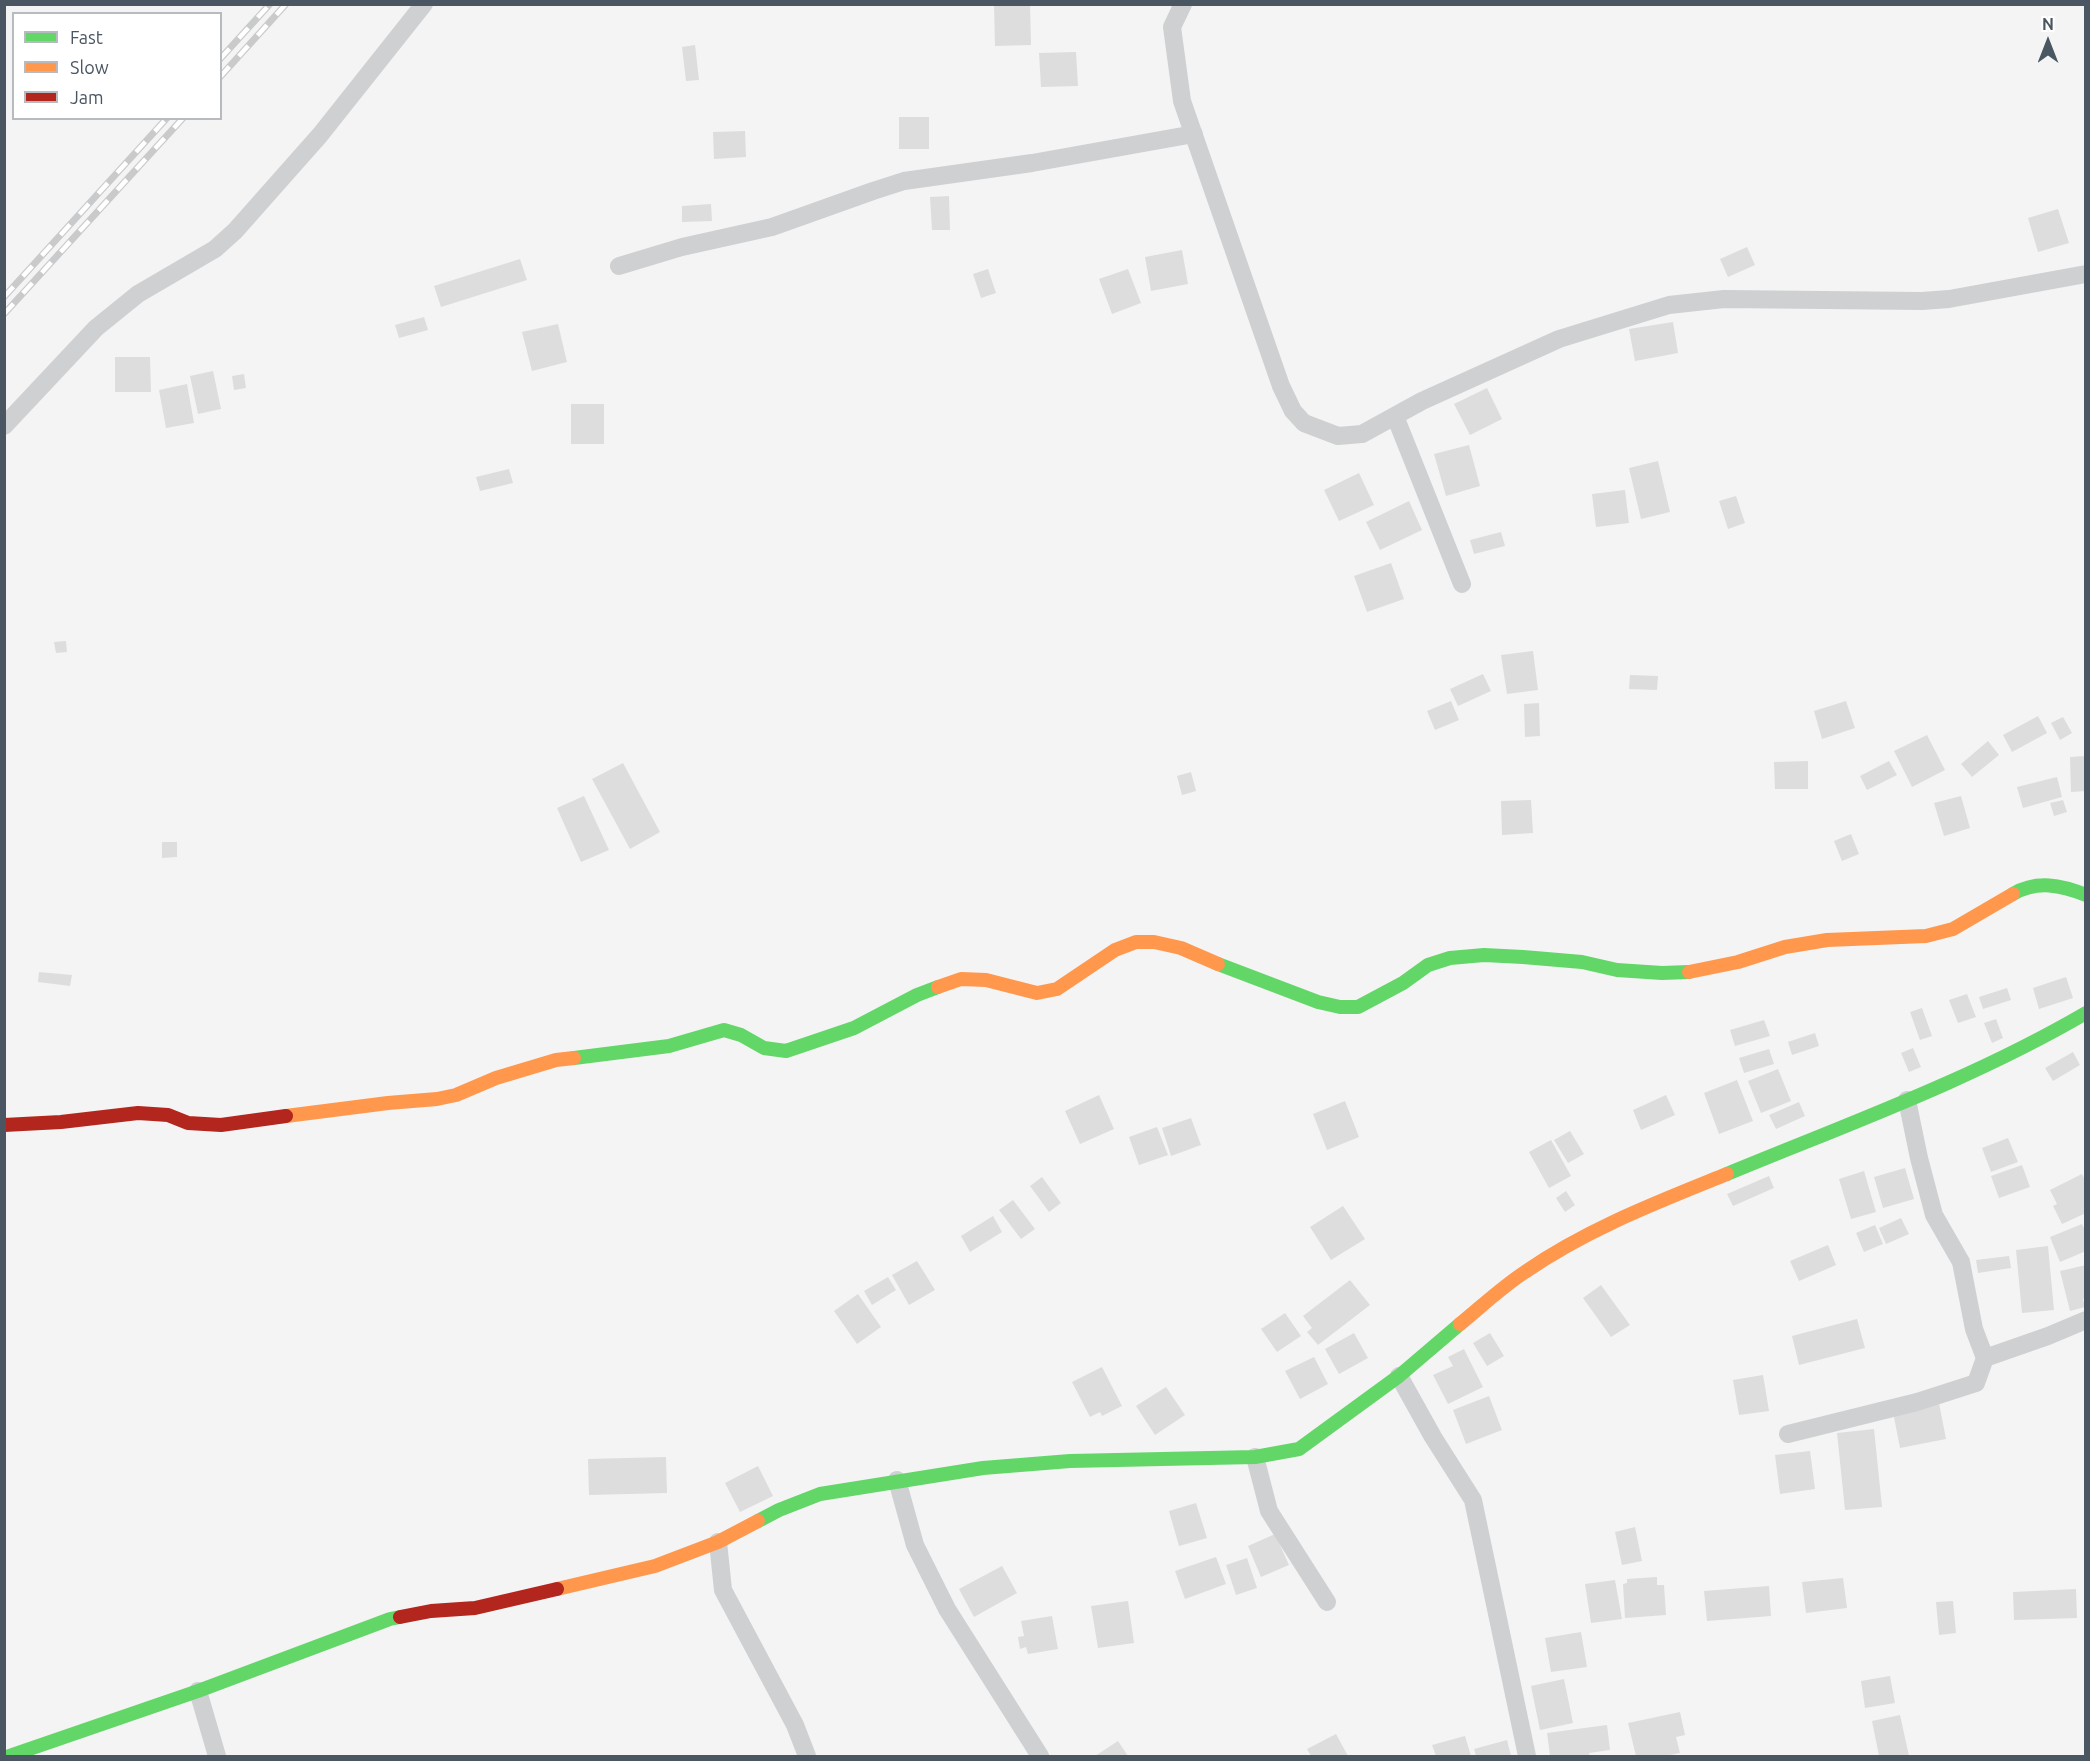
<!DOCTYPE html>
<style>
body{margin:0}
#map{position:relative;width:2090px;height:1761px;overflow:hidden;background:#f4f4f4;font-family:Ubuntu,sans-serif}
canvas{display:block}
.frame{position:absolute;inset:0;border:6px solid #4a5661;pointer-events:none}
.legend{position:absolute;left:12px;top:12px;width:210px;height:108px;box-sizing:border-box;background:#fff;border:2px solid #b7bbc0;margin:0;padding:8px 10px;list-style:none;font-size:18px;color:#4a5661}
.legend li{display:flex;align-items:center;gap:12px;height:30px}
.legend b{width:30px;border:2px solid #b7bbc0}
.north{position:absolute;left:2018px;top:12px;width:60px;height:60px;-webkit-text-stroke:4px #fff;paint-order:stroke;rotate:0deg;font-size:16px;font-weight:700;line-height:24px;text-align:center;color:#4a5661}
.north::after{content:'';display:block;margin:auto;width:21px;height:27px;background:#4a5661;clip-path:polygon(50% 0,100% 100%,50% 72%,0 100%)}
</style>
<div id="map">
<canvas width="2090" height="1761"></canvas>
<div class="frame"></div>
<ul class="legend">
<li><b style="height:8px;background:#63d668"></b>Fast</li>
<li><b style="height:8px;background:#ff974d"></b>Slow</li>
<li><b style="height:8px;background:#b3261e"></b>Jam</li>
</ul>
<div class="north">N</div>
</div>
<script>
const c = document.querySelector('canvas').getContext('2d');
c.lineJoin = 'round';
function fillPath(path, color) { c.fillStyle = color; c.fill(path, 'evenodd'); }
function trace(path, color, width, dash) { c.strokeStyle = color; c.lineWidth = width; c.lineCap = dash ? 'butt' : 'round'; c.setLineDash(dash || []); c.stroke(path); }
const building = new Path2D(`
 M1030,4L1031,45L995,46L994,5Z
 M695,45L699,80L686,81L682,47Z
 M1076,52L1078,86L1041,87L1039,53Z
 M899,117H929V149H899Z
 M745,131L746,157L714,159L713,132Z
 M949,196L950,230H932L930,197Z
 M711,204L712,221L682,222V206Z
 M2058,209L2069,243L2038,252L2028,218Z
 M1747,247L1755,265L1728,277L1720,259Z
 M1182,250L1188,284L1151,291L1145,257Z
 M520,259L527,280L441,307L434,286Z
 M988,269L996,293L981,298L973,274Z
 M1128,269L1141,303L1112,314L1099,279Z
 M424,317L428,330L399,338L395,325Z
 M1673,322L1678,353L1635,361L1629,329Z
 M558,324L567,362L532,371L522,332Z
 M115,357H150L151,392H115Z
 M213,371L221,409L198,414L190,376Z
 M244,374L246,388L234,390L232,376Z
 M187,384L194,423L166,428L159,390Z
 M1487,388L1502,419L1470,435L1454,404Z
 M571,404H604V444H571Z
 M1469,445L1480,486L1446,496L1434,454Z
 M1658,461L1670,512L1641,519L1629,468Z
 M509,469L513,483L480,491L476,477Z
 M1359,473L1374,505L1339,521L1324,490Z
 M1625,490L1629,523L1596,527L1592,494Z
 M1736,496L1745,523L1728,529L1719,501Z
 M1409,501L1422,530L1380,550L1366,522Z
 M1501,532L1505,546L1474,554L1470,540Z
 M1391,563L1404,599L1367,612L1354,576Z
 M66,641L67,652L56,653L54,642Z
 M1533,651L1538,690L1507,694L1501,655Z
 M1483,674L1491,691L1458,706L1450,689Z
 M1630,675L1658,676L1657,690L1629,689Z
 M1451,701L1459,720L1435,730L1427,711Z
 M1846,701L1855,728L1822,739L1814,711Z
 M1539,703L1540,736L1525,737L1524,704Z
 M2038,716L2047,733L2012,752L2003,735Z
 M2063,717L2072,733L2060,740L2051,723Z
 M1927,735L1945,770L1912,787L1894,751Z
 M1988,741L1999,755L1972,777L1961,764Z
 M2085,756L2086,791L2071,792L2070,757Z
 M1808,761V789H1775L1774,762Z
 M1889,761L1897,775L1867,790L1860,776Z
 M623,763L660,832L630,849L592,779Z
 M1191,772L1196,791L1182,795L1177,776Z
 M2057,777L2062,797L2023,808L2017,787Z
 M584,796L609,850L581,862L557,808Z
 M1961,796L1970,828L1944,836L1934,803Z
 M1531,800L1533,833L1502,835L1501,801Z
 M2063,800L2067,812L2054,816L2050,803Z
 M1851,834L1859,854L1842,861L1834,841Z
 M162,842H177V857L162,858Z
 M39,972L72,975L70,986L38,982Z
 M2066,977L2073,998L2039,1009L2033,988Z
 M2007,988L2011,1000L1983,1009L1979,997Z
 M1967,994L1976,1017L1958,1023L1949,1000Z
 M1922,1008L1932,1036L1920,1040L1910,1012Z
 M1996,1019L2003,1038L1992,1043L1984,1023Z
 M1764,1020L1770,1036L1735,1046L1730,1030Z
 M1815,1033L1819,1046L1792,1055L1788,1042Z
 M1913,1048L1921,1067L1909,1072L1901,1053Z
 M1769,1049L1774,1064L1744,1073L1739,1058Z
 M2073,1052L2080,1065L2053,1081L2045,1068Z
 M1778,1069L1791,1101L1761,1113L1748,1081Z
 M1737,1080L1753,1121L1719,1134L1704,1093Z
 M1099,1095L1114,1129L1080,1144L1065,1111Z
 M1666,1095L1675,1115L1641,1130L1633,1110Z
 M1345,1101L1359,1137L1327,1150L1313,1114Z
 M1799,1102L1805,1116L1776,1129L1769,1115Z
 M1191,1118L1201,1145L1171,1156L1162,1128Z
 M1157,1127L1168,1155L1139,1165L1129,1137Z
 M1570,1131L1584,1154L1568,1163L1554,1140Z
 M2008,1138L2018,1162L1991,1172L1982,1148Z
 M1551,1140L1571,1176L1549,1188L1529,1152Z
 M2022,1165L2030,1187L1999,1198L1991,1176Z
 M1905,1168L1914,1199L1883,1208L1874,1177Z
 M1864,1171L1876,1212L1851,1219L1839,1179Z
 M2082,1174L2086,1182V1213L2062,1224L2053,1206L2057,1204L2050,1190Z
 M1769,1176L1774,1188L1733,1206L1727,1194Z
 M1042,1177L1061,1203L1049,1212L1030,1186Z
 M1566,1191L1575,1205L1565,1212L1556,1198Z
 M1013,1200L1035,1229L1021,1239L999,1210Z
 M1343,1206L1365,1239L1331,1260L1310,1227Z
 M993,1216L1002,1232L970,1252L961,1236Z
 M1901,1218L1909,1234L1886,1244L1879,1228Z
 M2082,1224L2086,1232V1251L2060,1262L2050,1237Z
 M1875,1225L1883,1244L1864,1252L1856,1233Z
 M1828,1245L1836,1265L1799,1281L1790,1261Z
 M2048,1246L2054,1310L2022,1313L2016,1250Z
 M2009,1256L2011,1268L1978,1273L1976,1260Z
 M917,1261L935,1290L909,1305L892,1275Z
 M2086,1265V1298L2083,1299L2085,1307L2070,1311L2060,1271Z
 M888,1277L896,1290L872,1305L864,1291Z
 M1350,1280L1370,1305L1318,1345L1307,1332L1312,1328L1303,1316Z
 M1601,1285L1630,1325L1611,1337L1583,1298Z
 M858,1294L881,1327L857,1344L834,1311Z
 M1285,1313L1301,1336L1277,1352L1261,1329Z
 M1857,1319L1865,1348L1799,1365L1792,1336Z
 M1354,1333L1368,1358L1339,1374L1325,1349Z
 M1490,1333L1504,1356L1487,1366L1473,1343Z
 M1464,1349L1483,1387L1448,1404L1433,1375L1453,1366L1448,1357Z
 M1314,1357L1328,1384L1300,1399L1285,1371Z
 M1102,1367L1122,1406L1102,1416L1100,1412L1090,1417L1072,1382Z
 M1763,1375L1769,1411L1739,1415L1733,1380Z
 M1166,1387L1185,1415L1155,1435L1136,1406Z
 M1489,1396L1502,1430L1466,1444L1453,1410Z
 M1939,1403L1946,1439L1900,1448L1893,1412Z
 M1874,1429L1882,1507L1845,1510L1837,1433Z
 M1810,1451L1815,1489L1780,1494L1775,1455Z
 M666,1457L667,1493L589,1495L588,1459Z
 M758,1466L773,1496L740,1512L725,1483Z
 M1196,1503L1207,1538L1179,1546L1169,1511Z
 M1635,1527L1642,1561L1622,1565L1615,1532Z
 M1275,1534L1289,1565L1261,1577L1248,1546Z
 M1216,1557L1226,1584L1185,1599L1175,1571Z
 M1247,1558L1257,1588L1236,1595L1226,1565Z
 M1002,1566L1017,1593L974,1617L959,1589Z
 M1657,1577V1585H1664L1666,1615L1625,1618L1623,1584L1627,1583V1579Z
 M1843,1578L1847,1608L1806,1613L1802,1582Z
 M1615,1580L1622,1619L1591,1623L1585,1584Z
 M1769,1586L1771,1616L1707,1621L1704,1591Z
 M2076,1589L2077,1618L2014,1620L2013,1592Z
 M1128,1601L1134,1643L1098,1648L1091,1606Z
 M1953,1601L1956,1633L1939,1635L1936,1602Z
 M1052,1616L1058,1649L1028,1654L1026,1647L1020,1649L1018,1637L1024,1636L1021,1621Z
 M1581,1632L1587,1667L1551,1672L1545,1638Z
 M1890,1676L1895,1703L1865,1708L1861,1681Z
 M1564,1679L1573,1723L1540,1730L1531,1686Z
 M1680,1712L1685,1735L1676,1737L1680,1753L1665,1756H1636L1628,1723Z
 M1900,1715L1909,1756H1879L1872,1721Z
 M1607,1725L1610,1750L1589,1753L1590,1756H1550L1547,1733Z
 M1336,1734L1348,1756H1311L1307,1749Z
 M1465,1736L1471,1756H1436L1432,1745Z
 M1507,1740L1511,1756H1476L1474,1749Z
 M1118,1741L1128,1756H1095Z`);
const street = new Path2D(`
 M1183,4L1172,27L1182,101L1281,386L1293,411L1304,423L1338,436L1362,434L1422,401L1559,339L1669,305L1724,299L1922,301L1949,299L2086,274
 M619,266L682,247L772,227L873,191L904,181L1032,163L1194,134
 M1395,416L1462,584
 M4,426L96,328L138,294L215,249L235,231L320,135L424,4
 M1907,1100L1919,1158L1934,1215L1961,1262L1974,1329L1985,1358L2048,1336L2086,1320
 M1399,1376L1433,1437L1473,1500L1527,1756
 M1788,1434L1917,1402L1976,1383L1985,1358
 M1255,1457L1269,1511L1327,1602
 M897,1480L915,1545L947,1609L1040,1756
 M718,1542L723,1590L795,1725L807,1756
 M198,1691L217,1756`);
const fast = new Path2D(`
 M2013,894C2037,880 2061,885 2086,895
 M1218,964L1318,1002L1340,1007H1358L1403,983L1428,965L1450,958L1484,955L1523,957L1582,962L1617,970L1662,973L1689,972
 M574,1058L669,1046L724,1030L741,1035L764,1048L786,1051L854,1028L917,995L938,987
 M1727,1174C1848,1124 1973,1079 2086,1013
 M758,1521L779,1510L820,1494L983,1468L1070,1461L1255,1457L1299,1449L1399,1376L1460,1324
 M9,1756L198,1691L390,1619L400,1617`);
const slow = new Path2D(`
 M1689,972L1738,962L1785,947L1827,940L1926,936L1953,929L2013,894
 M938,987L961,979L986,980L1037,993L1057,989L1115,950L1136,942H1154L1181,948L1218,964
 M286,1116L388,1103L437,1099L456,1095L496,1078L556,1060L574,1058
 M1460,1324C1482,1306 1502,1287 1525,1272C1587,1229 1658,1202 1727,1174
 M557,1589L655,1566L718,1542L758,1521`);
const jam = new Path2D(`
 M4,1125L61,1122L138,1113L168,1115L188,1123L221,1125L286,1116
 M400,1617L431,1611L475,1608L557,1589`);
const rail = new Path2D(`
 M220,59L270,4
 M220,77L286,4
 M4,297L167,118
 M4,314L183,118`);
fillPath(building, '#ddddde');
trace(street, '#ced0d2', 18);
trace(fast, '#63d668', 14);
trace(slow, '#ff974d', 14);
trace(jam, '#b3261e', 14);
trace(rail, '#c9cacc', 7);
trace(rail, '#fff', 4.5, [14]);
</script>
